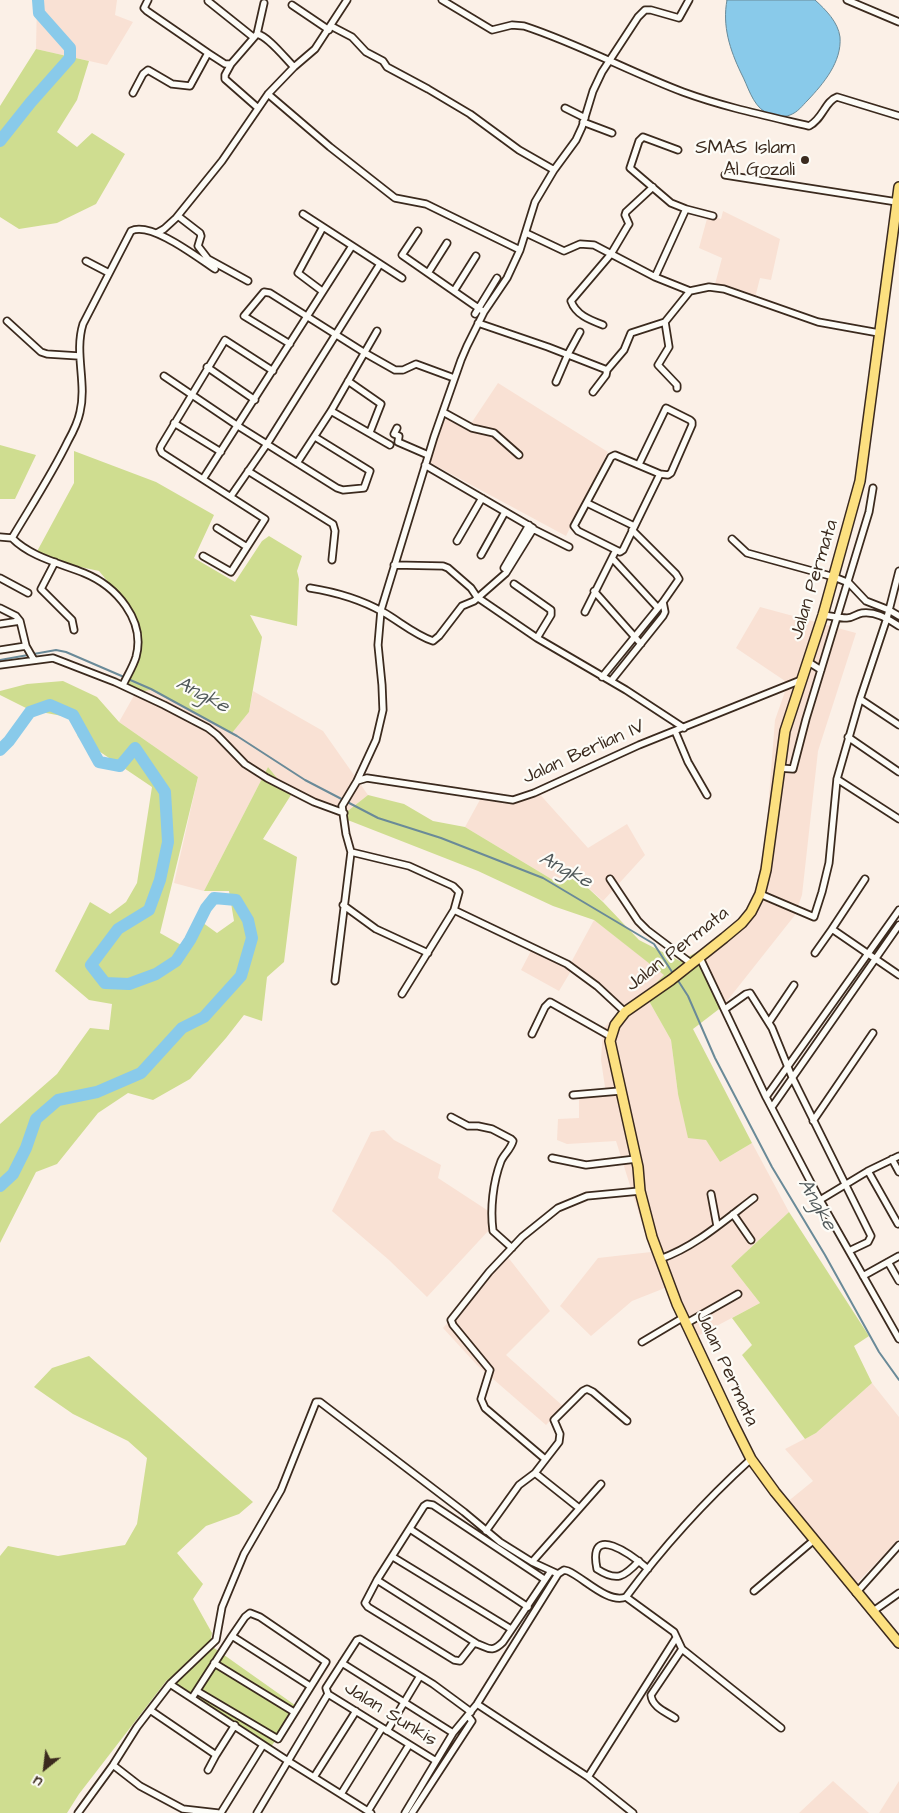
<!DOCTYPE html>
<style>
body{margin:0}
#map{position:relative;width:899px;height:1813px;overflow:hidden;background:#fbf0e7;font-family:"Architects Daughter",sans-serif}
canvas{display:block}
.north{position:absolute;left:20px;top:1743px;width:50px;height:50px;-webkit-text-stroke:4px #fdfcf7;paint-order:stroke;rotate:209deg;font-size:14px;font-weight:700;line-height:20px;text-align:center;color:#3b2a1e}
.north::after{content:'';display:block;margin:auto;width:18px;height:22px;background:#3b2a1e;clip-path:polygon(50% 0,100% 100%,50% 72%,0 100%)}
</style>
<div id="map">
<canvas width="899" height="1813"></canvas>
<div class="north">U</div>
</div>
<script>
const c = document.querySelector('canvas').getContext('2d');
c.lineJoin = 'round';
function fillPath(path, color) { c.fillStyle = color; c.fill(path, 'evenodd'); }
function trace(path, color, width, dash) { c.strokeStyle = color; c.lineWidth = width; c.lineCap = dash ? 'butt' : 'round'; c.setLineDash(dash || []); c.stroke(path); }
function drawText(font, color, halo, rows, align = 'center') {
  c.font = font + ' "Architects Daughter",sans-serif'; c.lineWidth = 4.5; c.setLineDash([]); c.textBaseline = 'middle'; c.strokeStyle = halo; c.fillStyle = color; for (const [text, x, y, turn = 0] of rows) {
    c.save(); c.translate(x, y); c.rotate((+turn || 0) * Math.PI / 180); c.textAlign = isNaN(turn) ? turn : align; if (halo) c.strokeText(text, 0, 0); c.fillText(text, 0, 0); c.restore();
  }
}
const built = new Path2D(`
 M37,0H117L115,15L133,22L107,65L36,49Z
 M723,211L780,239L771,280L760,278L754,302L714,288L722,258L699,248L708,215L721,219Z
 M498,383L608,452L566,536L427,461L443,416L468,428Z
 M760,607L856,633L818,751L802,895L795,915L723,1006L697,952L742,916L756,888L766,835L775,720L788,683L736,648Z
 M151,690L232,733L249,712L253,691L323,731L368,795L340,817L291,795L268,767L204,891L174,883L198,777L119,722L136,692Z
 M536,790L588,848L627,824L645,855L603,901L576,877L553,880L465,827L482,796L515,798Z
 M594,920L665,975L645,994L671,1040L678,1094L720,1162L752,1143L789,1212L731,1266L760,1303L692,1339L670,1286L632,1301L591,1336L560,1306L598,1258L651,1252L616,1141L567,1144L557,1140L558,1119L579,1118V1097L606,1094L601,1060L603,1029L620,1010L571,971L559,991L521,970L532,949L568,968Z
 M384,1130L394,1140L441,1165L438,1178L490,1212V1229L427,1297L389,1260L332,1211L371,1132Z
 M507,1256L550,1311L506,1355L564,1407L546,1425L477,1365L443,1328Z
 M872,1383L899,1417V1539L855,1585L786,1503L813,1481L785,1449L816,1433Z
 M833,1781L869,1813H799Z
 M899,1781V1813H879Z`);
const green = new Path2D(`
 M36,49L89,61L77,100L57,132L77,147L92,133L125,154L96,204L57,223L19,229L0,217V106Z
 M0,445L36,455L15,499H0Z
 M74,451L156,482L214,515L194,558L235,582L262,541L269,536L302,556L297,571L299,579L297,626L250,615L262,637L249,712L232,733L151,690L136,692L123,686L140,634L133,612L99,571L34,557L74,483Z
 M63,681L97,697L119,722L198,777L160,933L183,946L199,920L217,933L234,921L229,891H204L268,767L291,795L263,839L297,857L284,962L267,977L262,1021L244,1015L226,1038L190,1079L153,1100L128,1093L98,1113L57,1164L36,1172L0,1243V1124L57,1074L90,1028L109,1030L112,1004L89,1000L55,971L90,902L110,914L126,902L137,883L152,787L78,737L73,718L30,710L0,695V691L27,684Z
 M368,795L404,804L433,821L465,827L553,880L576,877L603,902L639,940L680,961L697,952L723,1006L693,1029L752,1143L720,1162L706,1140L688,1138L678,1094L671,1040L645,994L664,975L594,920L553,906L478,871L340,817Z
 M789,1212L869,1336L854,1346L872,1383L816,1433L805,1439L742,1355L752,1345L732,1318L760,1303L731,1266Z
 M89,1356L253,1502L239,1514L206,1526L177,1553L203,1584L193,1599L212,1633L210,1645L299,1708L270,1748L167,1680L79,1794L67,1813H0V1556L8,1546L58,1556L125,1545L137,1524L147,1458L128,1441L73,1414L34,1387L52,1368Z`);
const water = new Path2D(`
 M727,0H815C826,10 838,22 840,37C842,62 823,84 808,100C802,106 798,112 790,115C783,118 772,116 765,112C752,104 748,86 741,73C730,50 722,26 727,0Z`);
const stream = new Path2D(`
 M0,660L56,650L66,652L124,677
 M128,679L151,689L237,736L305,780L378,818L441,838L543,878L654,944L674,975
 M677,979L688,996L715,1058L772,1167L825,1255L879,1352L899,1380`);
const river = new Path2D(`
 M0,141L31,102L70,58V48L39,13L38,0
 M0,750L9,741L30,712L50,705L73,715L99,762L120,766L135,748L165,792L168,842L160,880L149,910L118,929L91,965L105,983L129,984L156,974L176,961L190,940L206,908L214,898L236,900L248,920L252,938L241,976L204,1017L182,1028L141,1073L97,1092L58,1100L36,1119L26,1148L13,1174L0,1186`);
const street = new Path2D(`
 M148,0L144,8L147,11L208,53
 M442,0L492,30L512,25L524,26C579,44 630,72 683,92C724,107 767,116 809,126C823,119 825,101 837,97L899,116
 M847,0L899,22
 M208,1L253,37
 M292,5L329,30
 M331,26L352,37L366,52L383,61L387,67L428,89L470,114L519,150L554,170
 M257,34L264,3
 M231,64L225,75V79L258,108
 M133,93L143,74L148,70L172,84L190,86L208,53L225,64H231L257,34C268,36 285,58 294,67
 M268,94L330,147L395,198L426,204L520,250
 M565,108L585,118
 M583,122L612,133
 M678,150L643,137L639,141L630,168L671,203L686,209L713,216
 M725,175L897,202
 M303,214L402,278
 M178,216L200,233L201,236L198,246L208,259L248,281
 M418,231L402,255L484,312
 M157,233L164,229L176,218L222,161L268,94L294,67L315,49L347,0
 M526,233L564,251L580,244L594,245L655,277L690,291L709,287L724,289L818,322L879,333
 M86,261L109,273
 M428,273L447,243
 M655,277L686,209
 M322,291L298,273L323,227
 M454,291L476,256
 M475,314L497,278
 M7,321L41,352L47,354L79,356
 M665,322L669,347L658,365L677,385V388
 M478,323L548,347L607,370
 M603,325C590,320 576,315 571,301L611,254L627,227L629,224L625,215L626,212L653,187
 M290,344L244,316L264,292L270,293L365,353L395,370H403L416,364L454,378
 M207,367L255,400
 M164,376L238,426L337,488L343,490L364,488L370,471L315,437
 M348,381L381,404L370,432
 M556,382L568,354L580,332
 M593,392L606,375L607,370L624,350L631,333L665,322L690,291
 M331,411L390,445
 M443,412L472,428L494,433L519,455
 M174,423L221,452
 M397,428L394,434L399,436L398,442L428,455
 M297,463L331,411L377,331
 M639,464L666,408L690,420L692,422V425L671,473L668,475L660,474
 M425,465L533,528
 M248,471L333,524L335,531L332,560
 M203,479L352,246
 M231,496L267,444L380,264
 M587,503L634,526
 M217,528L247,547
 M0,537L12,538C31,506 52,474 68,441C73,432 78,422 80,412C87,383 74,353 83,324L131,231C151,221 198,258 215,269
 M12,538C31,557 59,563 84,573C116,586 146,620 136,657C133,667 127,676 123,685
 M732,539L747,553L834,577L849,583L866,601L889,610L899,616
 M457,541L482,498
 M481,555L505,512
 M203,556L231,572L265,519L162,453L160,449L161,446L225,340L273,371
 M612,558L658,608
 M55,562L41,589L72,620L74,630
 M394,565L443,566L448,568L471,588L477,597L537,638L626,690L684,728
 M504,568L529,525
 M0,578L28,593
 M514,584L551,610V615L537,638
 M310,588C335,592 360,599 383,612C399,621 415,635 433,641L439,636L462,606L474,601L506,573L532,531L535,530L569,547
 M594,591L641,644
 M0,608L16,616L20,621L26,646L34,660
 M585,612L616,550L620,552L623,550L660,474L615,455L611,457L574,526L578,531L616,550
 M823,615C831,616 839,618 847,618C853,618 856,614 862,613C875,611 889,619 899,626
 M0,624L20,621
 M0,650L26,646
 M807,661L821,670
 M0,665L53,658L115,682L164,705L208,728L217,735L245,764L267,778L314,802L344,813
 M602,677L663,602L679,579L676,574L632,530
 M611,681L663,616L665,612L663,602
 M860,699L899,725
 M675,731L688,762L707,795
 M848,737L899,772
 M779,768L793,769L806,719L869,512L873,488
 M837,779L899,819
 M357,781L376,740L383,710L382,685L378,645L381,610L434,437L461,360L467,346L484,312L507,278L520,250L535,202L554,170L576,140L582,127L593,91L602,72L638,17L645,10H651L679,18L689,0
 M351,852L409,866L453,886L459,892L454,910L402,994
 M610,879L638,921L647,930L692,964
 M865,879L832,929L899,975
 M760,894L814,917L822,892L829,863L837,779L860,699L887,618L899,571
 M343,905L376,929L428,953
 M454,910L567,964L597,986L625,1012
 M815,953L832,929
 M700,958L766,1097L820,1200L899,1339
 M335,981L351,852L346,834L342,806L357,781L367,778L513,800L534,793L639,745L801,680
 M725,1009L746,994L750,993L772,1028L792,1077L871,1236L868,1242L849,1251
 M769,1022L794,985
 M532,1034L545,1007L550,1002L610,1036
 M573,1095L620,1091
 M766,1097L899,910
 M772,1107L899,925
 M451,1117L468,1126H478L492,1129L511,1139L513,1141C511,1149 504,1154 501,1161C493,1182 490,1209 493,1231L512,1248
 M813,1121L873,1033
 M552,1158L586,1165L636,1159
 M892,1159L899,1172
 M868,1171L898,1224L899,1223
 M711,1194L717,1226
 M820,1200L868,1171L899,1156
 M733,1214L751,1240
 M660,1259C695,1247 725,1220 754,1198
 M888,1262L899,1281
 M863,1276L899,1256
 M687,1323L738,1294
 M642,1342L684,1317
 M545,1459L485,1408L481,1399L490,1370L453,1325L451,1320L489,1272L522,1237L558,1208L587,1196L640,1191
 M535,1473L559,1442L560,1434L554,1420L583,1391L587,1389L593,1392L627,1421
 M410,1529L528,1607
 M486,1531L519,1485L535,1473L579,1508
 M393,1557L511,1629
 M639,1561C624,1577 617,1582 597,1569C587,1521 633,1556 648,1569
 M532,1562L601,1484
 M544,1579L433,1505L427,1504L424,1506L377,1580L365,1603L368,1607L454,1660L460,1661L474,1643C488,1646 490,1655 503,1642L551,1571
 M377,1580L476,1643
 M754,1591L814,1540
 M856,1593L899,1545
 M626,1597L674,1632L682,1649L781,1728
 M872,1612L899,1593
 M232,1636L310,1686
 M214,1663L294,1712
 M342,1663L453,1733
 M170,1684L288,1761L371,1813
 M328,1694L326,1688L357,1640L360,1639L433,1684L471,1712
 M328,1694L436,1761
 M192,1698L232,1636L245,1617L250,1613L260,1617L326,1662L278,1739L197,1691
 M477,1704L588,1777L633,1813
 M150,1710L216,1755L235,1725
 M675,1718C666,1712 652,1707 651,1695L682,1649
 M387,1731L420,1676
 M113,1765L140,1786L183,1809L218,1813
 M208,1770L216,1755
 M314,1777L356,1711
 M588,1777L676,1638
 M341,1794L382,1728
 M222,1811L263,1745
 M368,1811L409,1745
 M78,1813L113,1765L137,1727L170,1684L216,1640L222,1607L244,1554L281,1490L316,1402H320L464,1512L500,1542L532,1562L558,1574
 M257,1813L328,1694
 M405,1813L453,1733L477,1704L558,1574L564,1570L568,1571C584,1578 608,1604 626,1597C663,1547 706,1500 751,1459
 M412,1813L472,1721L468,1716`);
const primary = new Path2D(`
 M899,187L860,481L823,615L785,731L766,870L760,894L751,912L742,923L724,938L671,980L625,1012L615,1025L610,1041L638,1167L640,1191L652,1237L677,1304L733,1423L751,1459L775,1492L899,1643`);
const markers = [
 [805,160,5,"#3b2a1e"]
];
const poiNames = [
 ["SMAS Islam",795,149],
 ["Al Gozali",795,171]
];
const streetNames = [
 ["Jalan Permata",815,580,-73],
 ["Jalan Berlian IV",584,753,-24],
 ["Jalan Permata",678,950,-38],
 ["Jalan Permata",726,1369,65],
 ["Jalan Sunkis",390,1715,32]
];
const waterNames = [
 ["Angke",202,696,28],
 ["Angke",565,871,28],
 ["Angke",816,1205,60]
];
fillPath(built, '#f9e1d4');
fillPath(green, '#cfdd90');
fillPath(water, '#89caea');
trace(water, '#6a8a98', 1);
trace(stream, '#6a8a98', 2);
trace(river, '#89caea', 12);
trace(street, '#3b2a1e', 9);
trace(primary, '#3b2a1e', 12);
trace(street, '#fdfcf7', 5.5);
trace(primary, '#fce080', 9);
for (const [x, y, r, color] of markers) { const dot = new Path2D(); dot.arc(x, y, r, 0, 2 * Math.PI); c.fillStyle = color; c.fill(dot); trace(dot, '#fdfcf7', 2); }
drawText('19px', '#3b2a1e', '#fdfcf7', poiNames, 'right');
drawText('19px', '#3b2a1e', '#fdfcf7', streetNames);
drawText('italic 20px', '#525a5b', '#fdfcf7', waterNames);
</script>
